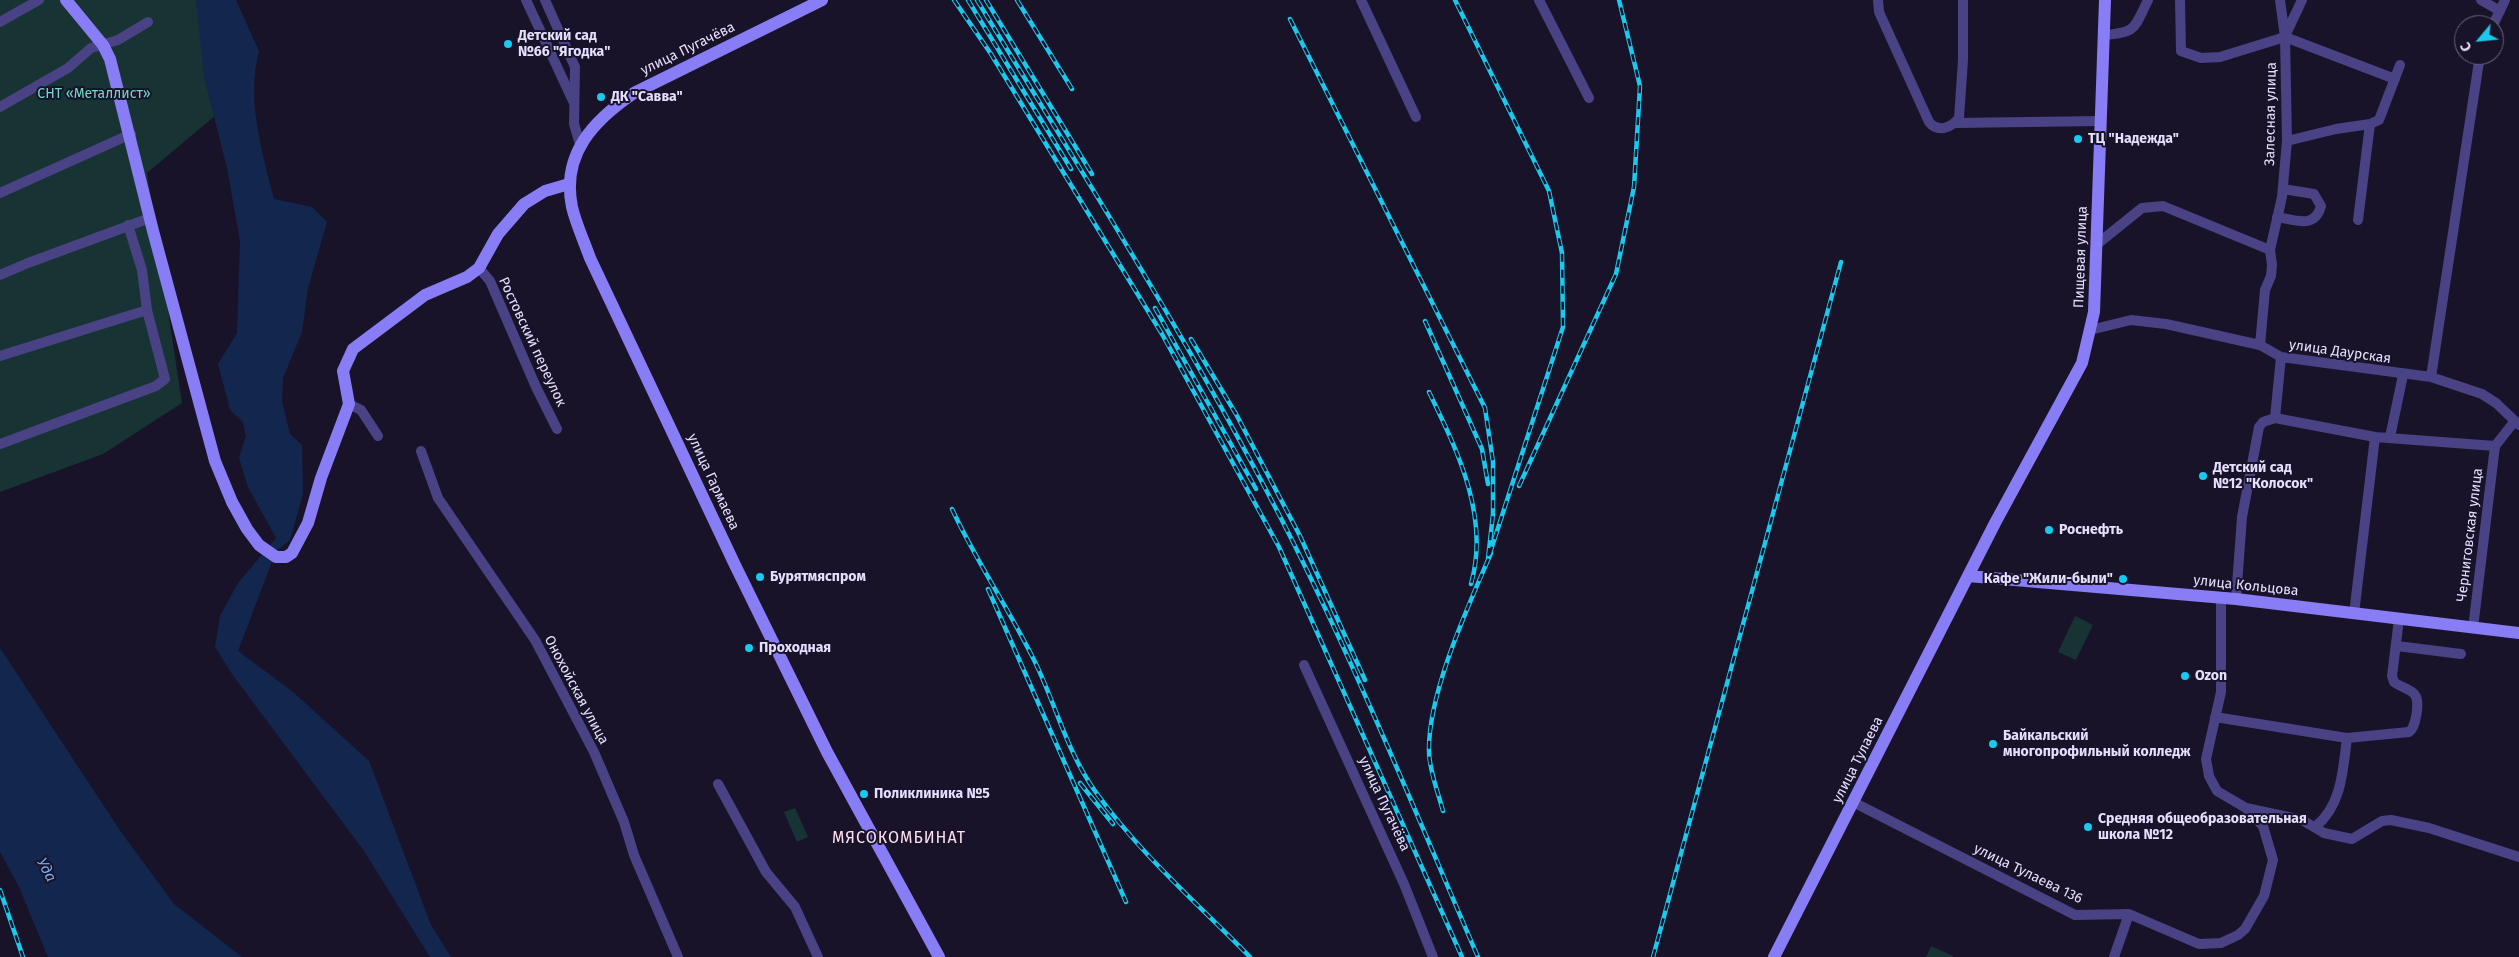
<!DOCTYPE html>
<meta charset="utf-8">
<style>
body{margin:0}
#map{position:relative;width:2519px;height:957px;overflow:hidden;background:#19132a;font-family:"Fira Sans",sans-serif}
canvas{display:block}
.north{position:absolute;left:2454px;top:15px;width:50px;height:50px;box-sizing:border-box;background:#19132a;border:1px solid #6a657e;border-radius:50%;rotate:242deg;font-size:14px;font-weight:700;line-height:20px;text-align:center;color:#e4dffd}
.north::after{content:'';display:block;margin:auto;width:18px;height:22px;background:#19caee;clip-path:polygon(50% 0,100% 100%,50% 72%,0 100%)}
</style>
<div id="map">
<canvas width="2519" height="957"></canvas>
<div class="north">С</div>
</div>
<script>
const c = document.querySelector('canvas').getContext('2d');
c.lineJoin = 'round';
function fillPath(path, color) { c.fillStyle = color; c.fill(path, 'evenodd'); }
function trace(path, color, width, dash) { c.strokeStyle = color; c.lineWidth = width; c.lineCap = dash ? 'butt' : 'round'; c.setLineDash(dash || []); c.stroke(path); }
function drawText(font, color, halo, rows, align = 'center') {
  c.font = font + ' "Fira Sans",sans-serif'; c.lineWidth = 4; c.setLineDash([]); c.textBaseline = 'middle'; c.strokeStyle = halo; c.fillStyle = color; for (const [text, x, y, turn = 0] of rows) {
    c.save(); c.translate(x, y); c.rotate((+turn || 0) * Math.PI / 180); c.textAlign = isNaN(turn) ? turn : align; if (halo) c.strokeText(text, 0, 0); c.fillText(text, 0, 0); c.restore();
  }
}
const green = new Path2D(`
 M0,0H199L217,114L147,173L182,403L103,454L0,492Z
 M2075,616L2093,625L2076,660L2058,652Z
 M795,808L808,837L797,842L784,812Z
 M1931,946L1953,956V957H1926Z`);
const water = new Path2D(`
 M196,0H236L259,51C246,99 262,152 274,199L312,207L327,222L308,288L302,332L283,378L282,402L290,434L302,445L303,494L290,540L276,551L238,651L293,692L369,761L431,925L451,957H430L364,851L232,674L215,647L220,616L238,583L276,538L248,487L239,458L246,436L243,422L230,410L218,364L237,333L240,241L227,168L204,77Z
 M0,648L121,832L174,904L242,957H48L19,887L0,852Z`);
const street = new Path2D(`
 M526,0L573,101
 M545,0L575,67L574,124L580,144
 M1361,0L1416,117
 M1539,0L1589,98
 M1878,0L1879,12L1929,122C1938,133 1951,128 1959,118L1963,60V0
 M2180,0L2181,51L2201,58L2220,57L2285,37L2395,79
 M2481,0L2500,11
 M0,22L39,0
 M2493,25L2505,0
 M2104,35C2137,33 2134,28 2148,0
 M2285,36L2302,0
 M0,107L68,68L91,48L118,40L148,22
 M1955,123L2101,121
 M2287,141L2336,129L2370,124L2379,120L2400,65
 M0,193L131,134
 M2277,217C2296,220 2315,229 2321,206L2314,194L2283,189
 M2358,220L2370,124
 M2096,245L2142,208L2163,206L2270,250
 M479,268L490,281L536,387L557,429
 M0,275L28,263L150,218
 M2090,330L2131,320L2166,324L2260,345L2281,357L2431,377L2482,394L2496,403L2519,425
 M2260,345L2265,290L2271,276L2272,265L2270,250L2282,197L2287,141L2285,37L2280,0
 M0,356L147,310
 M2431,377L2480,55
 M349,404L361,410L378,436
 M2275,418L2281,357
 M2390,437L2403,375
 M0,444L156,386L165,379L147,310L142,270L128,225
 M2495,446L2514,422
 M421,451L438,498L535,640L594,752L624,822L634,855L678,957
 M2236,599L2242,517L2259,427L2263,422L2275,418L2375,437L2495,446
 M2354,614L2375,437
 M2473,628L2495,446
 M2397,646L2461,654
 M1304,665L1404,884L1433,957
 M2215,717L2347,738L2409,732C2416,728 2420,701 2415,695C2411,689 2400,687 2394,682L2392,676L2399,619
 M718,784L766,872L795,907L818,957
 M1853,802L2075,915L2129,914L2199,944L2221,943L2238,935L2245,929L2264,896L2273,860L2263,826L2246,808L2217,791L2209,776L2206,759L2221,692V597
 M2246,808L2302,820L2324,833L2352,839L2382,821L2391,820L2429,828L2519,857
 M2316,826C2342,805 2343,769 2347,738
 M2114,957L2129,914`);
const secondary = new Path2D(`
 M66,0L103,45L110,59L153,231L215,461L232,502L247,529L259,545L276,557H286L292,553L308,523L321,478L349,404L343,371L353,349L425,295L467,277L479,268L498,234L524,204L545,191L569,184
 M822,0L634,93C594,120 561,154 572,207C576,224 584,241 590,258L735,565L827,752L939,957
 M1968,576L2236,599L2519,633
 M1774,957L1995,523L2082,363L2094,312L2105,0`);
const rail = new Path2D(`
 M954,0L991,54L1162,334L1279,547L1462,957
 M968,0L1071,169
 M977,0C1085,178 1198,354 1292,540C1360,676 1418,818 1478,957
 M986,0L1092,174
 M1017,0L1072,89
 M1290,19L1485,408L1493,462V514L1488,559L1563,327L1562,253L1549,191L1455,0
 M1155,308L1256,489
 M1425,321L1482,449L1488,484
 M1191,339L1236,414L1300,536L1365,680
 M1429,392C1458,452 1490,517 1471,584
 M1519,486L1616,274L1634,187L1640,86L1619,0
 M952,509C976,561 1009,609 1035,662C1056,705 1067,752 1095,791C1139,853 1197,903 1250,957
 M988,589L1126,902
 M1080,783L1113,824
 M1443,811C1438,792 1429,770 1429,751C1428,693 1468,607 1491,553
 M0,890L23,957
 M1653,957L1841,262`);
const markers = [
 [508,44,5,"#19caee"],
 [601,97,5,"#19caee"],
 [2078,139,5,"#19caee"],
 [2203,476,5,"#19caee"],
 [2049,530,5,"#19caee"],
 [760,577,5,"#19caee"],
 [2123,579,5,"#19caee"],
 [749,648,5,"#19caee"],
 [2185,676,5,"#19caee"],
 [1993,744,5,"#19caee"],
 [864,794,5,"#19caee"],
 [2088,827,5,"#19caee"]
];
const poiNames = [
 ["Детский сад",518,36],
 ["№66 \"Ягодка\"",518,52],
 ["ДК \"Савва\"",611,97],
 ["ТЦ \"Надежда\"",2088,139],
 ["Детский сад",2213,468],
 ["№12 \"Колосок\"",2213,484],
 ["Роснефть",2059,530],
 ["Бурятмяспром",770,577],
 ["Кафе \"Жили-были\"",2113,579,"right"],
 ["Проходная",759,648],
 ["Ozon",2195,676],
 ["Байкальский",2003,736],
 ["многопрофильный колледж",2003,752],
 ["Поликлиника №5",874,794],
 ["Средняя общеобразовательная",2098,819],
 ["школа №12",2098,835]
];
const streetNames = [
 ["улица Пугачёва",688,49,-26],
 ["Залесная улица",2271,114,-89],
 ["Пищевая улица",2081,257,-88],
 ["Ростовский переулок",532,342,65],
 ["улица Даурская",2340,352,8],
 ["улица Гармаева",713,482,65],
 ["Черниговская улица",2470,535,-83],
 ["улица Кольцова",2246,586,6],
 ["Онохойская улица",576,690,62],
 ["улица Тулаева",1858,760,-63],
 ["улица Пугачёва",1384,804,65],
 ["улица Тулаева 136",2028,874,26]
];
const parkNames = [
 ["СНТ «Металлист»",94,94]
];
const waterNames = [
 ["Уда",46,870,62]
];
const quarterNames = [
 ["МЯСОКОМБИНАТ",899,839]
];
fillPath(green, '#173334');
fillPath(water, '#13264e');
trace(street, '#494285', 10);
trace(secondary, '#887df5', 12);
trace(rail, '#19caee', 4.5);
trace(rail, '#19132a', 2.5, [8]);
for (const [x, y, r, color] of markers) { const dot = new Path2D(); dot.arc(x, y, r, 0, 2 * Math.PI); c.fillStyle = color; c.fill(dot); trace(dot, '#19132a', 2); }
drawText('bold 14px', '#e4dffd', '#19132a', poiNames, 'left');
drawText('14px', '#e4dffd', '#19132a', streetNames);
drawText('14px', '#6ed9c6', '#19132a', parkNames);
drawText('italic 15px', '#74b0f5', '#19132a', waterNames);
c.letterSpacing = '1px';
drawText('16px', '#fde0f0', '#19132a', quarterNames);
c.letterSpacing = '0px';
</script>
